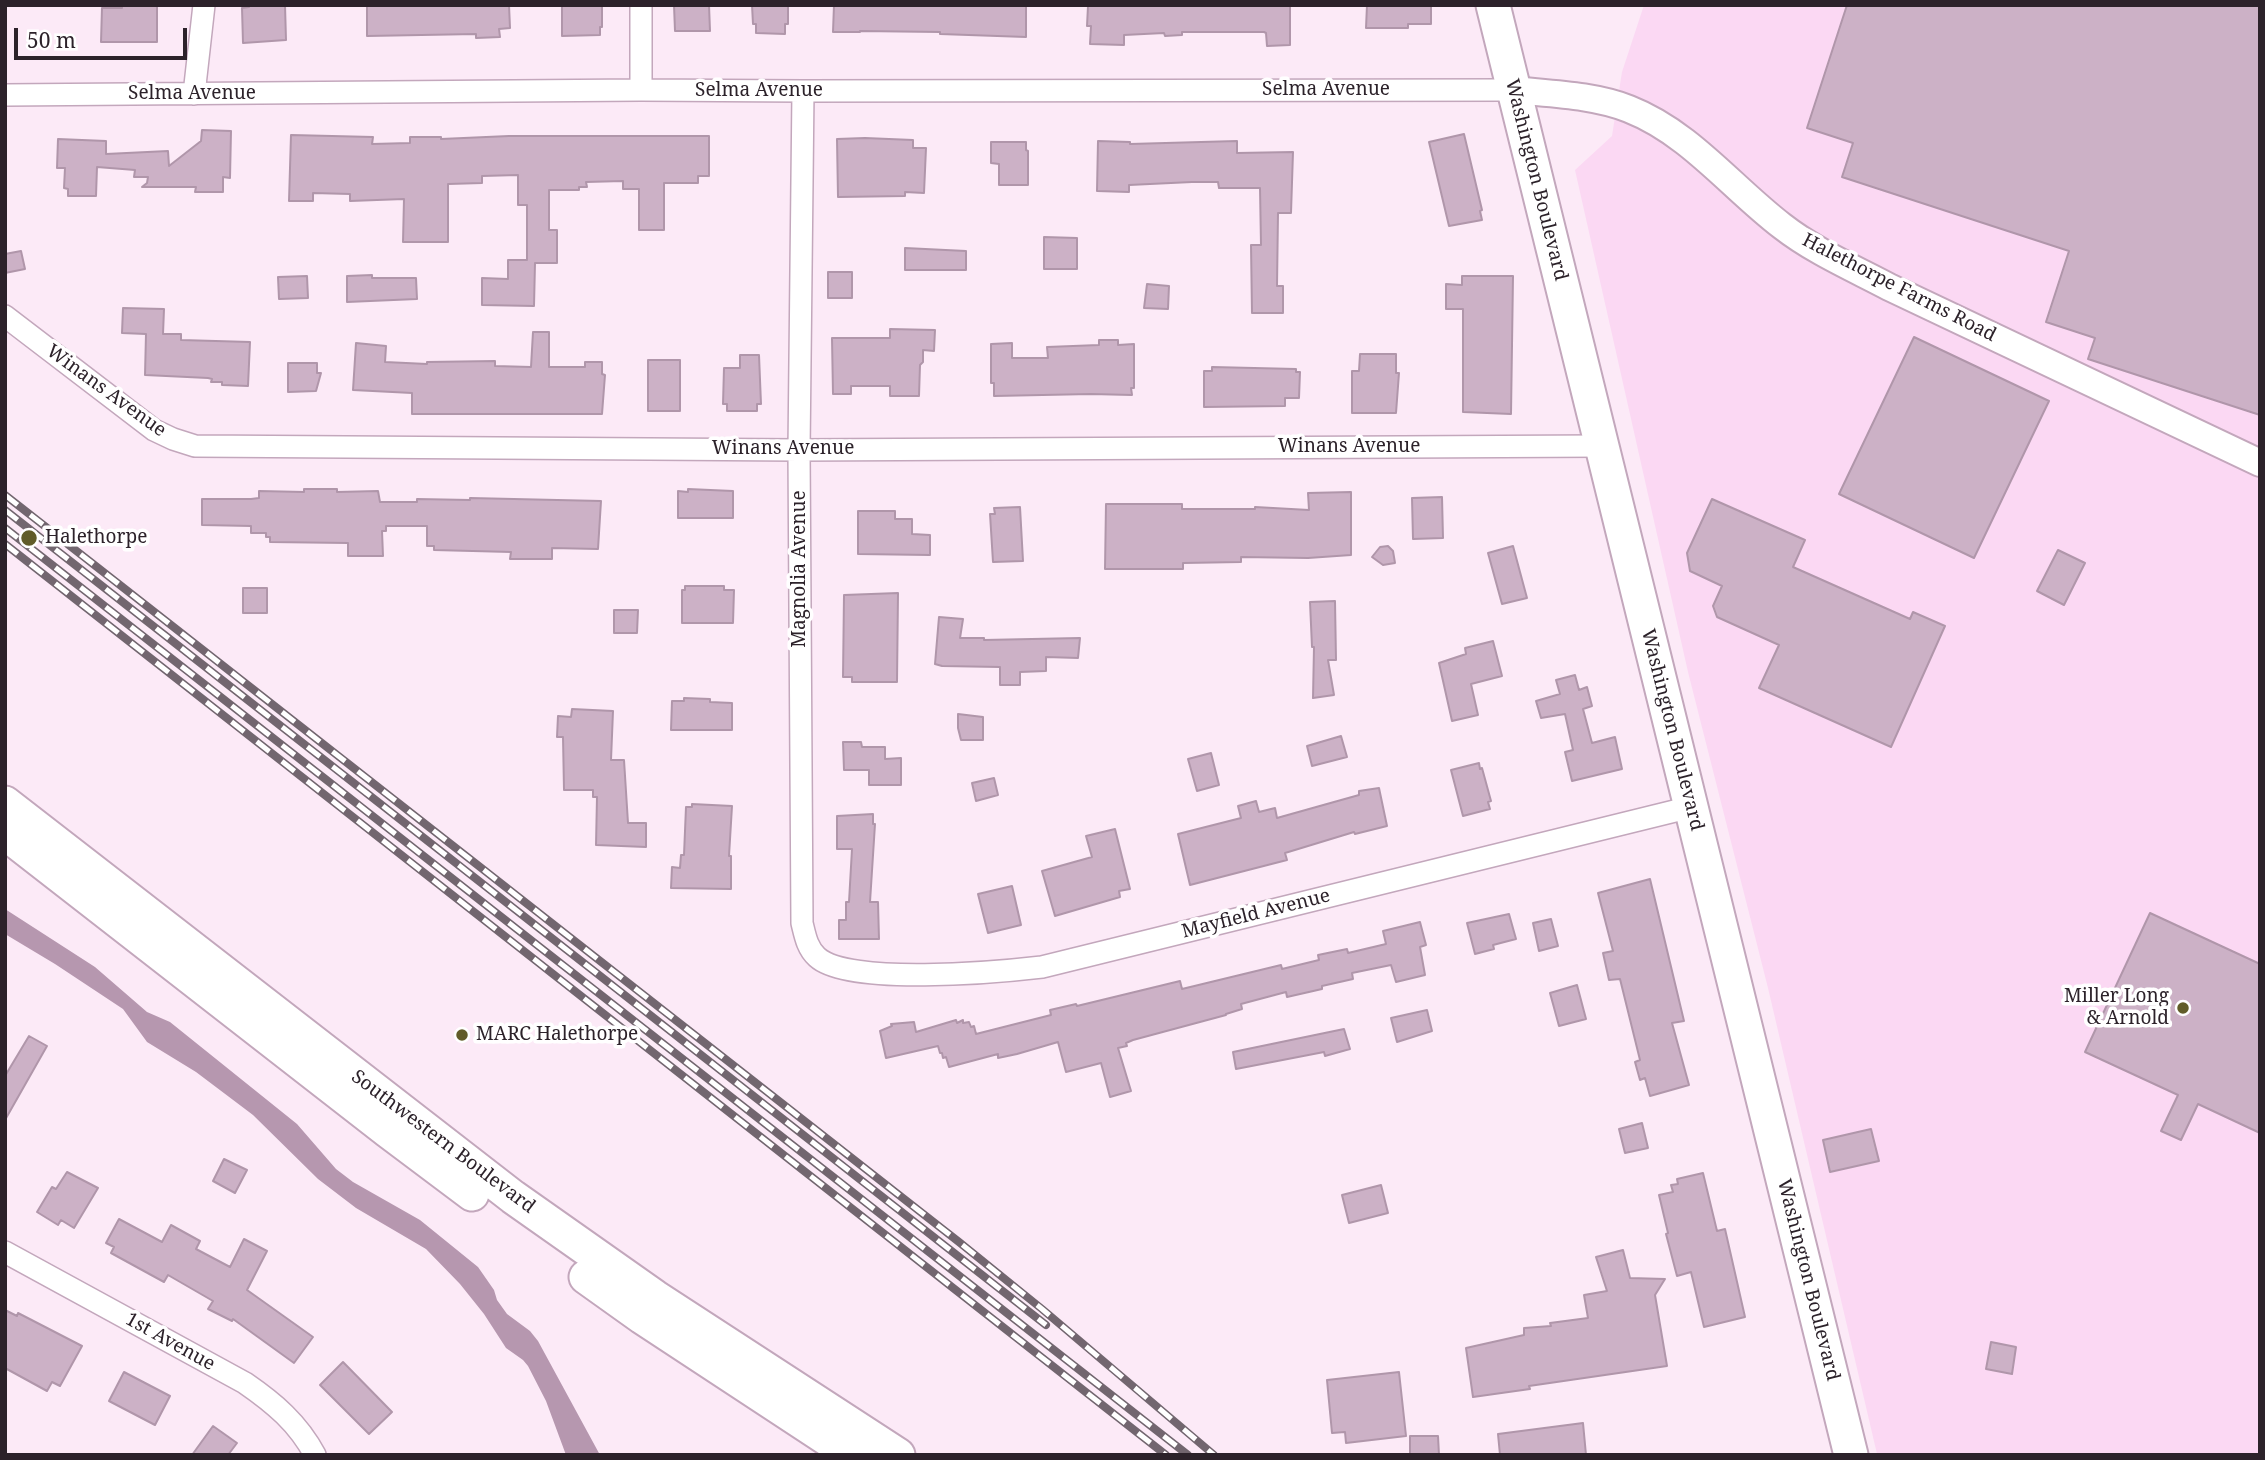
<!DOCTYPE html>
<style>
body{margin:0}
#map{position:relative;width:2265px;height:1460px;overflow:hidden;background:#fceaf7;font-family:"Noto Serif",serif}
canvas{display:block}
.frame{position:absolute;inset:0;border:7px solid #2c222a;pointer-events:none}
.scale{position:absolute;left:14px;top:28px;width:173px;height:32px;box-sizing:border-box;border:4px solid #2c222a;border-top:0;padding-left:9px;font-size:21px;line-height:24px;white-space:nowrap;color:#2c222a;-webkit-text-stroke:5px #fff;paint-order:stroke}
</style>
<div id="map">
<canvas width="2265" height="1460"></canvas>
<div class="frame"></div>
<div class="scale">50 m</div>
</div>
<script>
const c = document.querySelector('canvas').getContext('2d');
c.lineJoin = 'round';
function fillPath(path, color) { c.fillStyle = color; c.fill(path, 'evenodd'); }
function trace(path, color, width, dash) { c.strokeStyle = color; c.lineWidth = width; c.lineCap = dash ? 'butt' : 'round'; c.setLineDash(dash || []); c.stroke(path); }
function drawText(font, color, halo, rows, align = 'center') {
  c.font = font + ' "Noto Serif",serif'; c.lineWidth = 7; c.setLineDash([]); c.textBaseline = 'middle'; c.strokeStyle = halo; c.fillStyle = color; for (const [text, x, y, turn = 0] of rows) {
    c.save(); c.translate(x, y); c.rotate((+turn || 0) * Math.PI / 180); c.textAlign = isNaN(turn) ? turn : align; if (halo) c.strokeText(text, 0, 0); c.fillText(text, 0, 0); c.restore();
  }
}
const built = new Path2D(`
 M1644,5H2260V1455L1877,1454L1768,988L1688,672L1575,170L1612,136L1622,72Z`);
const water = new Path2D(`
 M5,909L95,967L147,1012L170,1022L297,1124L336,1169L353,1182L420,1220L478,1267L494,1290L497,1300L507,1314L530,1331L538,1341L600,1455H566L546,1401L528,1366L523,1360L506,1348L484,1314L460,1284L426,1249L356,1208L318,1179L253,1115L196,1072L147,1042L123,1009L55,964L5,934Z`);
const building = new Path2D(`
 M122,5H157V42H101L102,8H122Z
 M249,5H285L286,40L243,43L242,8L249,7Z
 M367,5H509L510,28L499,29L500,37L476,38V34L367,36Z
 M562,5H602V27H600V35L562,36Z
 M674,5H709L710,31H675Z
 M752,5H788V24H785V34L756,33V24H753Z
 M834,5H1026V37L940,34V32L860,31V32H833Z
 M1290,5V45L1267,46L1266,33L1264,32H1182V35L1165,36L1164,33L1124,35V45L1090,44L1091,26H1087L1088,6L1092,5Z
 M1367,5H1431V24H1408V28H1366Z
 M1847,5H2260V415L2088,359L2095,338L2046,322L2069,251L1842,177L1853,143L1807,128Z
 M202,130L231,131L230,178L223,177V192H195L196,187H142L147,183L148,177H134L135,170L97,167L96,196H68V189L64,188L65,168H57L58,139L106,141V154L168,151L169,166L201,141Z
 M1464,134L1482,210L1480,211L1482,220L1449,226L1429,142Z
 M291,135L373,137L372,144L410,143V137H441V139L509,136H709V176H698V183H664V230H639V189H623V181L586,182L587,187H579V190H549V230H557V263H535L534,306L482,305V278L508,279V260H527V205H518V175L482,176V183L448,184V242H403L404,199L350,201V194L313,193V201H289Z
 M865,138L913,140V148H926L924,193L905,192V196L838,197L837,139Z
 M1098,141L1130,142V144L1237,141V153L1293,152L1291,213H1278L1277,286H1283V313H1252L1251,245H1261L1260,188H1219L1218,182H1192L1129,185V192L1097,191Z
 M991,142H1026V150L1028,151V185H999V164L991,163Z
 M1044,237L1077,238V269H1044Z
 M905,248L966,251V270H905Z
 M21,251L25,269L5,273V254Z
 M828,272H852V298H828Z
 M372,275V278H416L417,299L347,302V276Z
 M307,276L308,298L279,299L278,277Z
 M1462,276H1513L1511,414L1463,412V309H1446V284L1462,285Z
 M1147,284L1169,286L1168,309L1144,308Z
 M123,308L164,309L163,334H181V340L250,342L248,386L222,385V382H211L212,379L208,378L145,375L146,334L122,333Z
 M890,329L935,330L934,351L923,350V362L920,365L919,396H890V386H851V394H833L832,338H890Z
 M533,332H549V367H585V362H602V374L605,375L602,414H412V393L353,390L356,343L386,346L385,362L427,364V362L495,361V366L531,367Z
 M1914,337L2049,401L1974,558L1839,494Z
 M1099,340H1118V345L1134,344V388H1131L1132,395L1091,394L994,396V383H991V344L1012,343V358H1048L1047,347L1099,345Z
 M1360,354H1396V373H1399L1396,413H1352V371H1359Z
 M740,355H759L761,404H757V411H727V404H723L724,368H740Z
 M648,360H680V411H648Z
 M288,363H317V373H321L316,391L288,392Z
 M1212,367L1296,369V372H1300L1299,398H1285V406L1204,407V371H1212Z
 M304,489H337V492L378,491L380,502H417V499L470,500V498L601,501L598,549L552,548V559H510L511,552L434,550V546H427V526H386V531H382L383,556H348V543L270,542V537H266V533H251V526L202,525V499H251L259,498V491L304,492Z
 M688,489L733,491V518H678V491L688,492Z
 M1351,492V555L1308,558L1241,557V562L1183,563V569H1105L1106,504H1182V509H1255V507L1309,510L1308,493Z
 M1442,497L1443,538L1413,539L1412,498Z
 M1712,499L1805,540L1793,567L1910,619L1913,612L1945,626L1891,747L1759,688L1779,645L1717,617L1713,606L1722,586L1690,571L1687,553Z
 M1020,507L1023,561L993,562L990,514H995L994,508Z
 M858,511H895V519H912V534L930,535V555L858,554Z
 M1388,546L1393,551L1395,563L1383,565L1372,557L1380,547Z
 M1513,546L1527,598L1502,604L1488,553Z
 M2058,550L2085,563L2064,605L2037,591Z
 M685,586H724V590H734L733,623H682V590H685Z
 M243,588H267V613H243Z
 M898,593L897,682H852V677H843L844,595Z
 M1335,601L1336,660H1328L1334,695L1313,698L1314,647H1312L1310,602Z
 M614,610H638L637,633H614Z
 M939,617L963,619L960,638H984V640L1080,638L1078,658L1046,657V671L1020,672V685H1000V667L942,666L935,664Z
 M1493,641L1502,676L1471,684L1478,715L1452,721L1439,663L1466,654L1465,648Z
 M1575,675L1579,690L1587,687L1592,706L1583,709L1592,743L1615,737L1622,769L1572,781L1565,752L1573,750L1565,714L1541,718L1536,701L1560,694L1556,680Z
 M684,698L710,699V702L732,703V730H671L672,701H684Z
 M572,709L613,711L611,760H624L628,823H646V847L596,845L597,797H593V790H564L563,737H557L558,716L571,717Z
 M958,714L983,717V740H961L958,728Z
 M1341,736L1347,757L1312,766L1307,746Z
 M843,742H861L862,747H885V759L901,758V785H869V770H844Z
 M1211,753L1219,785L1197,791L1188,759Z
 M1479,763L1480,769L1482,768L1491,801L1488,802L1490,809L1463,816L1451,770Z
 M994,778L998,795L976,801L972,783Z
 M1379,788L1387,826L1355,834L1354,832L1285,853L1287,860L1190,885L1178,834L1241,818L1238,806L1256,801L1259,812L1275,808L1277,818L1359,795V791Z
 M692,804L732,806L729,856H731V889L671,888L672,867L680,868L681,855H684L686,807H692Z
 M873,814V824H875L870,902H878L879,939H839V920H846V902H849L852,849H837V816Z
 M1115,829L1130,889L1119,891L1120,897L1055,916L1042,871L1092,857L1086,836Z
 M1650,879L1684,1021L1672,1023L1689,1085L1650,1096L1645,1078L1640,1080L1635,1062L1640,1060L1620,979L1609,980L1603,953L1613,951L1598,893Z
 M1012,886L1021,925L988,933L978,894Z
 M2150,913L2260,964V1133L2198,1104L2181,1140L2161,1131L2178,1095L2085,1052Z
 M1509,914L1516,939L1493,945L1494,949L1475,954L1467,923Z
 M1551,919L1558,946L1539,951L1533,923Z
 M1420,922L1426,945L1420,947L1425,975L1396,982L1391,965L1352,973L1353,979L1322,986V989L1287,997L1286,992L1241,1004L1242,1009L1226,1014V1015L1133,1040L1126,1043L1127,1046L1118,1048L1131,1091L1110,1097L1101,1063L1066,1072L1058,1042L1017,1054L998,1058V1054L949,1067L946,1057L943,1058L942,1053H940L938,1046L886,1058L880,1031L892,1026L891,1024L914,1022L916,1032L956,1020L957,1023L963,1020V1023L969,1022L971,1027L974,1026L976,1034L1051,1015L1050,1010L1076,1004L1077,1006L1180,981L1182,989L1281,965L1282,969L1319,960L1318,955L1347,949L1348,953L1386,944L1383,931Z
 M1577,985L1586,1019L1559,1026L1550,993Z
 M1427,1010L1432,1031L1397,1042L1391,1018Z
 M1344,1029L1350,1049L1325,1056L1324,1052L1236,1069L1233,1052Z
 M29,1036L47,1046L5,1120V1076Z
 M1642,1123L1648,1148L1625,1153L1619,1129Z
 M1871,1129L1879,1161L1830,1172L1823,1140Z
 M224,1159L247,1170L235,1193L213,1181Z
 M67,1172L98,1188L74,1228L61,1220L58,1225L37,1212L52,1187L56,1189Z
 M1703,1173L1717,1231L1725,1229L1745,1317L1704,1327L1691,1272L1677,1276L1666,1234L1668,1233L1659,1195L1673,1192L1671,1185L1678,1184L1677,1179Z
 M1381,1185L1388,1213L1349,1223L1342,1195Z
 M119,1219L162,1242L171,1225L200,1241L196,1249L230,1267L244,1239L267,1251L247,1290L313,1337L294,1363L233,1319L232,1321L208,1309L213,1301L168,1275L164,1282L111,1253L114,1247L106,1243Z
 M1623,1250L1630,1278L1665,1279L1655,1295L1667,1366L1529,1386L1530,1389L1473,1397L1466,1348L1524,1335V1328L1551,1326L1550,1323L1588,1318L1584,1295L1607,1291L1596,1257Z
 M5,1310L17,1316L18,1313L82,1346L60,1386L52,1382L47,1391L5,1368Z
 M1991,1342L2016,1347L2012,1374L1986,1369Z
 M343,1362L392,1412L369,1434L320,1385Z
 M124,1372L170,1396L155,1425L109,1401Z
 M1399,1372L1406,1436L1346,1443L1345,1432L1332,1433L1327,1380Z
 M1583,1423L1586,1455H1500L1498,1434Z
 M213,1426L237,1443L228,1455H192Z
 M1410,1436H1438L1439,1455H1410Z`);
const minor = new Path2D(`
 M641,90V5
 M803,91L799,450L802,923C805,935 807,948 817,957C848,986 999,972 1042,967L1691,807
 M194,94L204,5
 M5,95L641,90L803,91L1513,90
 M5,316L154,430L173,439L195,446L799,450L1602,446
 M5,1252L245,1383C274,1403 298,1423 315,1455`);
const tertiary = new Path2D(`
 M1513,90C1551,94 1594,95 1629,109C1690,133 1731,187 1782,226C1814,251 1853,268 1889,287L2260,463`);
const primary = new Path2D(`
 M1493,5L1851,1455
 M5,803L513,1197L655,1297L898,1455
 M5,833L388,1131L472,1194
 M586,1277L642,1317L852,1455`);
const rail = new Path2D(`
 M5,495L959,1242L1042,1309L1214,1455
 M5,510L1046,1325
 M5,528L1188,1455
 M5,544L1166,1455`);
const markers = [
 [29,538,9,"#615c29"],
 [2183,1008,7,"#615c29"],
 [462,1035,7,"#615c29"]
];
const streetNames = [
 ["Selma Avenue",1326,90],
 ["Selma Avenue",759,91],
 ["Selma Avenue",192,94],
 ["Washington Boulevard",1536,180,76],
 ["Halethorpe Farms Road",1899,288,27],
 ["Winans Avenue",106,391,36],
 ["Winans Avenue",1349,447],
 ["Winans Avenue",783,449],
 ["Magnolia Avenue",800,569,-90],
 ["Washington Boulevard",1672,730,76],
 ["Mayfield Avenue",1256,914,-14],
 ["Southwestern Boulevard",443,1142,37],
 ["Washington Boulevard",1808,1280,76],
 ["1st Avenue",170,1342,29]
];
const poiNames = [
 ["Halethorpe",45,538],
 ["Miller Long",2169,997,"right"],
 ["& Arnold",2169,1019,"right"],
 ["MARC Halethorpe",476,1035]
];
fillPath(built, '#fbd8f3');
fillPath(water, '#b697af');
fillPath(building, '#ccb1c6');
trace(building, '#b096aa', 2);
trace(minor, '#c3a7bc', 24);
trace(tertiary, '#c3a7bc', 30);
trace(primary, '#c3a7bc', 37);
trace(minor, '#fff', 21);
trace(tertiary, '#fff', 26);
trace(primary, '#fff', 33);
trace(rail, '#72666f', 8);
trace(rail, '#fff', 5, [16]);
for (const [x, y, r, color] of markers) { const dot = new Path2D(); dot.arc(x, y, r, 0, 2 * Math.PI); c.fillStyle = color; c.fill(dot); trace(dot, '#fff', 2.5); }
drawText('19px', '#2c222a', '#fff', streetNames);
drawText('19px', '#2c222a', '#fff', poiNames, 'left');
</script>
